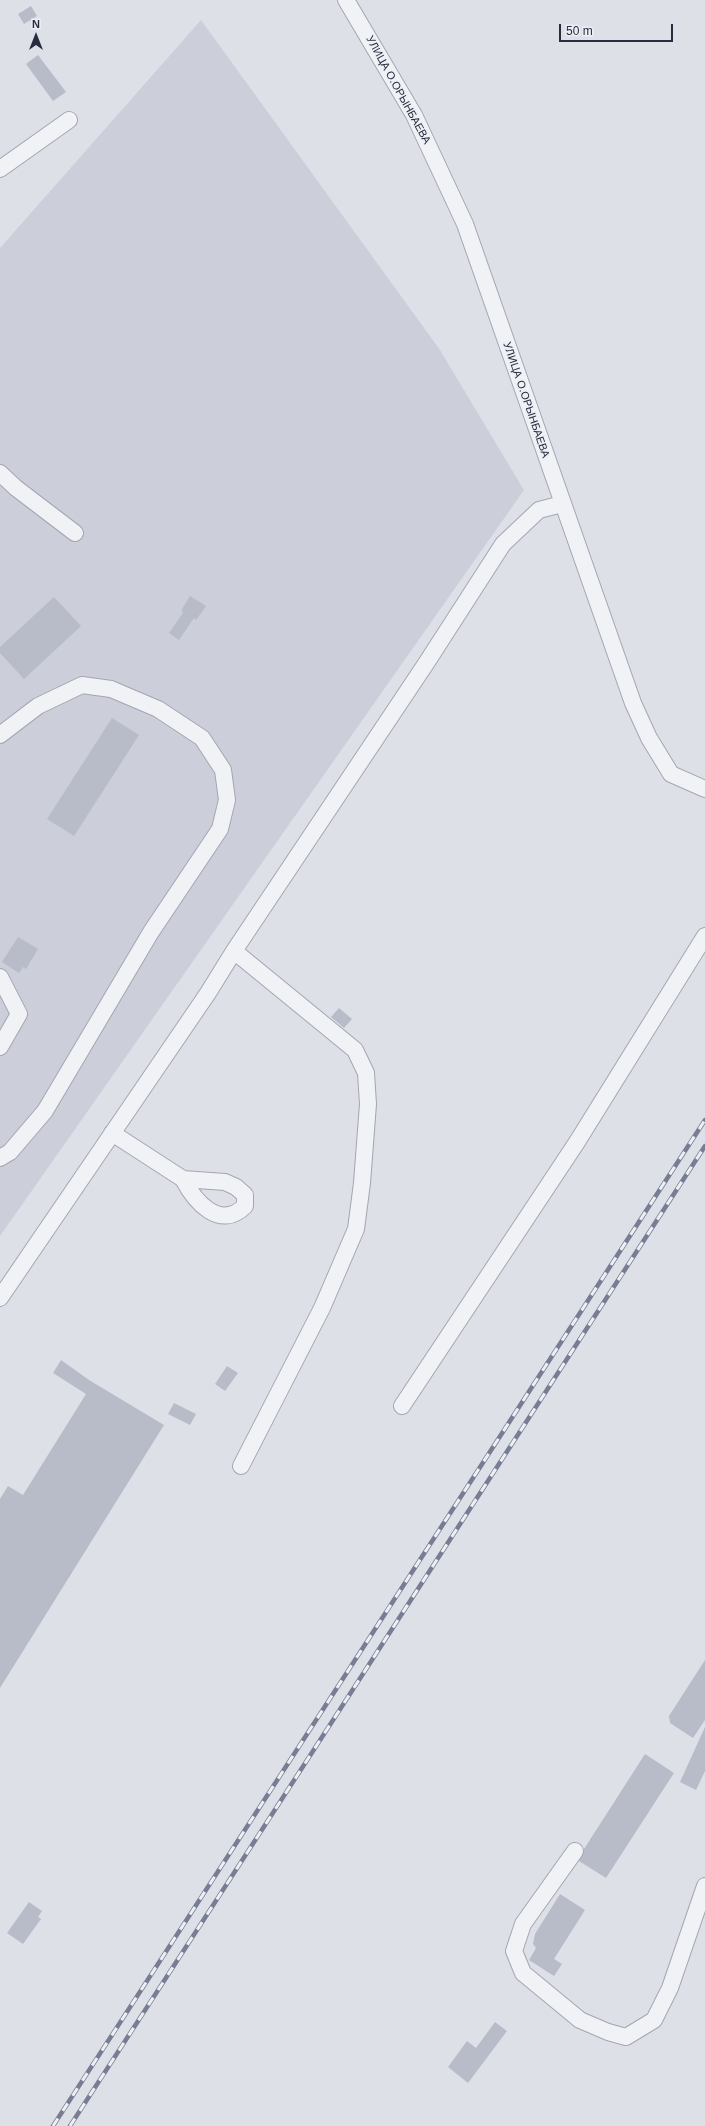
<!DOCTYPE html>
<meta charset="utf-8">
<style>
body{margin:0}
#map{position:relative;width:705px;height:2126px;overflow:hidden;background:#dee0e8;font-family:Helvetica,sans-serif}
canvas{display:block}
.north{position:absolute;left:16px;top:16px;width:40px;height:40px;-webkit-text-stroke:3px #edeff5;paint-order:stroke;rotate:0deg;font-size:11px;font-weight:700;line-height:16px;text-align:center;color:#272c3f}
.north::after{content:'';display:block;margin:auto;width:14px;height:18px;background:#272c3f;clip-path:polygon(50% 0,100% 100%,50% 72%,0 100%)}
.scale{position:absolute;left:559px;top:24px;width:114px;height:18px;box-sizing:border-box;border:2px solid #272c3f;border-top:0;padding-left:5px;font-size:12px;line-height:14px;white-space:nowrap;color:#272c3f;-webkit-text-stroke:3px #edeff5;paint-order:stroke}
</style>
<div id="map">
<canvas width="705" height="2126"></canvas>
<div class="north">N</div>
<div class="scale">50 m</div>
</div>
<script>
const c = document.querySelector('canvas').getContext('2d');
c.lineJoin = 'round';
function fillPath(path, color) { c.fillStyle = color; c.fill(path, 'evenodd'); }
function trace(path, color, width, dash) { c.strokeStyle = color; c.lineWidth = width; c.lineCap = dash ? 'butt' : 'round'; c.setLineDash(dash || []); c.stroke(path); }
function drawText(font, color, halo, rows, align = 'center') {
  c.font = font + ' Helvetica,sans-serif'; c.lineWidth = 3; c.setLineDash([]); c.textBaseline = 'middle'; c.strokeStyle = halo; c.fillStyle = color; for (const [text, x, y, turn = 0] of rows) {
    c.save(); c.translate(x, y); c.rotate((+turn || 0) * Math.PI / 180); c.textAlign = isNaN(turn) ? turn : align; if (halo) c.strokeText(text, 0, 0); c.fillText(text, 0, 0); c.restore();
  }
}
const built = new Path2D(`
 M201,20L440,350L524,490L0,1236V248Z`);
const building = new Path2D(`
 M31,6L37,16L24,24L18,14Z
 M38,55L66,92L53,101L26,64Z
 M190,596L206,606L196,620L194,618L179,640L169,633L183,613L182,609Z
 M54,597L81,626L24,679L0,653V647Z
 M112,718L139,735L74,836L47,819Z
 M18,937L38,949L26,969L23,967L19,973L2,962Z
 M339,1008L352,1019L344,1028L331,1017Z
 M61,1360L89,1380L164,1425L0,1688V1499L8,1486L23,1495L86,1394L53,1373Z
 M227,1366L238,1373L225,1391L215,1384Z
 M174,1403L196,1414L190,1425L168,1414Z
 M705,1660V1720L693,1738L670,1723L669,1716Z
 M705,1727V1771L696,1790L680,1782Z
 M645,1754L674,1773L606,1878L579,1861L584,1852V1849Z
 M560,1894L585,1910L554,1959L562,1964L554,1976L529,1960L536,1948L533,1944L535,1934Z
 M29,1902L42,1911L38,1917L41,1919L23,1944L7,1933Z
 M495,2022L507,2031L468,2083L448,2067L467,2041L476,2048Z`);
const minor = new Path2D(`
 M346,0L414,115L465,224L633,703L649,738L671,774L705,789
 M0,169L69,120
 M0,473L16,488L75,533
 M0,735L38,706L82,685L111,689L158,709L202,738L223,770L227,800L220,829L151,932L45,1111L10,1152L0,1158
 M234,951L355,1050L366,1073L368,1104L362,1183L356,1229L322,1308L241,1466
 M0,977L19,1014L0,1047
 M112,1133L183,1179L225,1182L236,1187L245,1195V1206C220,1231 195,1202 183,1179
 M0,1298L208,993L234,951L427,662L503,544L539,510L562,504
 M402,1406L577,1142L705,936
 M575,1851L523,1924L514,1951L523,1973L580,2020L608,2032L626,2037L654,2020L670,1988L705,1886`);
const rail = new Path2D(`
 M53,2126L705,1120
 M70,2126L705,1146`);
const streetNames = [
 ["УЛИЦА О.ОРЫНБАЕВА",398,90,61],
 ["УЛИЦА О.ОРЫНБАЕВА",526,400,71]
];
fillPath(built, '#cccfda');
fillPath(building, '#b8bbc8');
trace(minor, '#a3a6b2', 18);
trace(minor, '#f1f2f6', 16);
trace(rail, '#777d92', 4.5);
trace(rail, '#edeff5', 3, [9]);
drawText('11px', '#272c3f', '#edeff5', streetNames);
</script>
